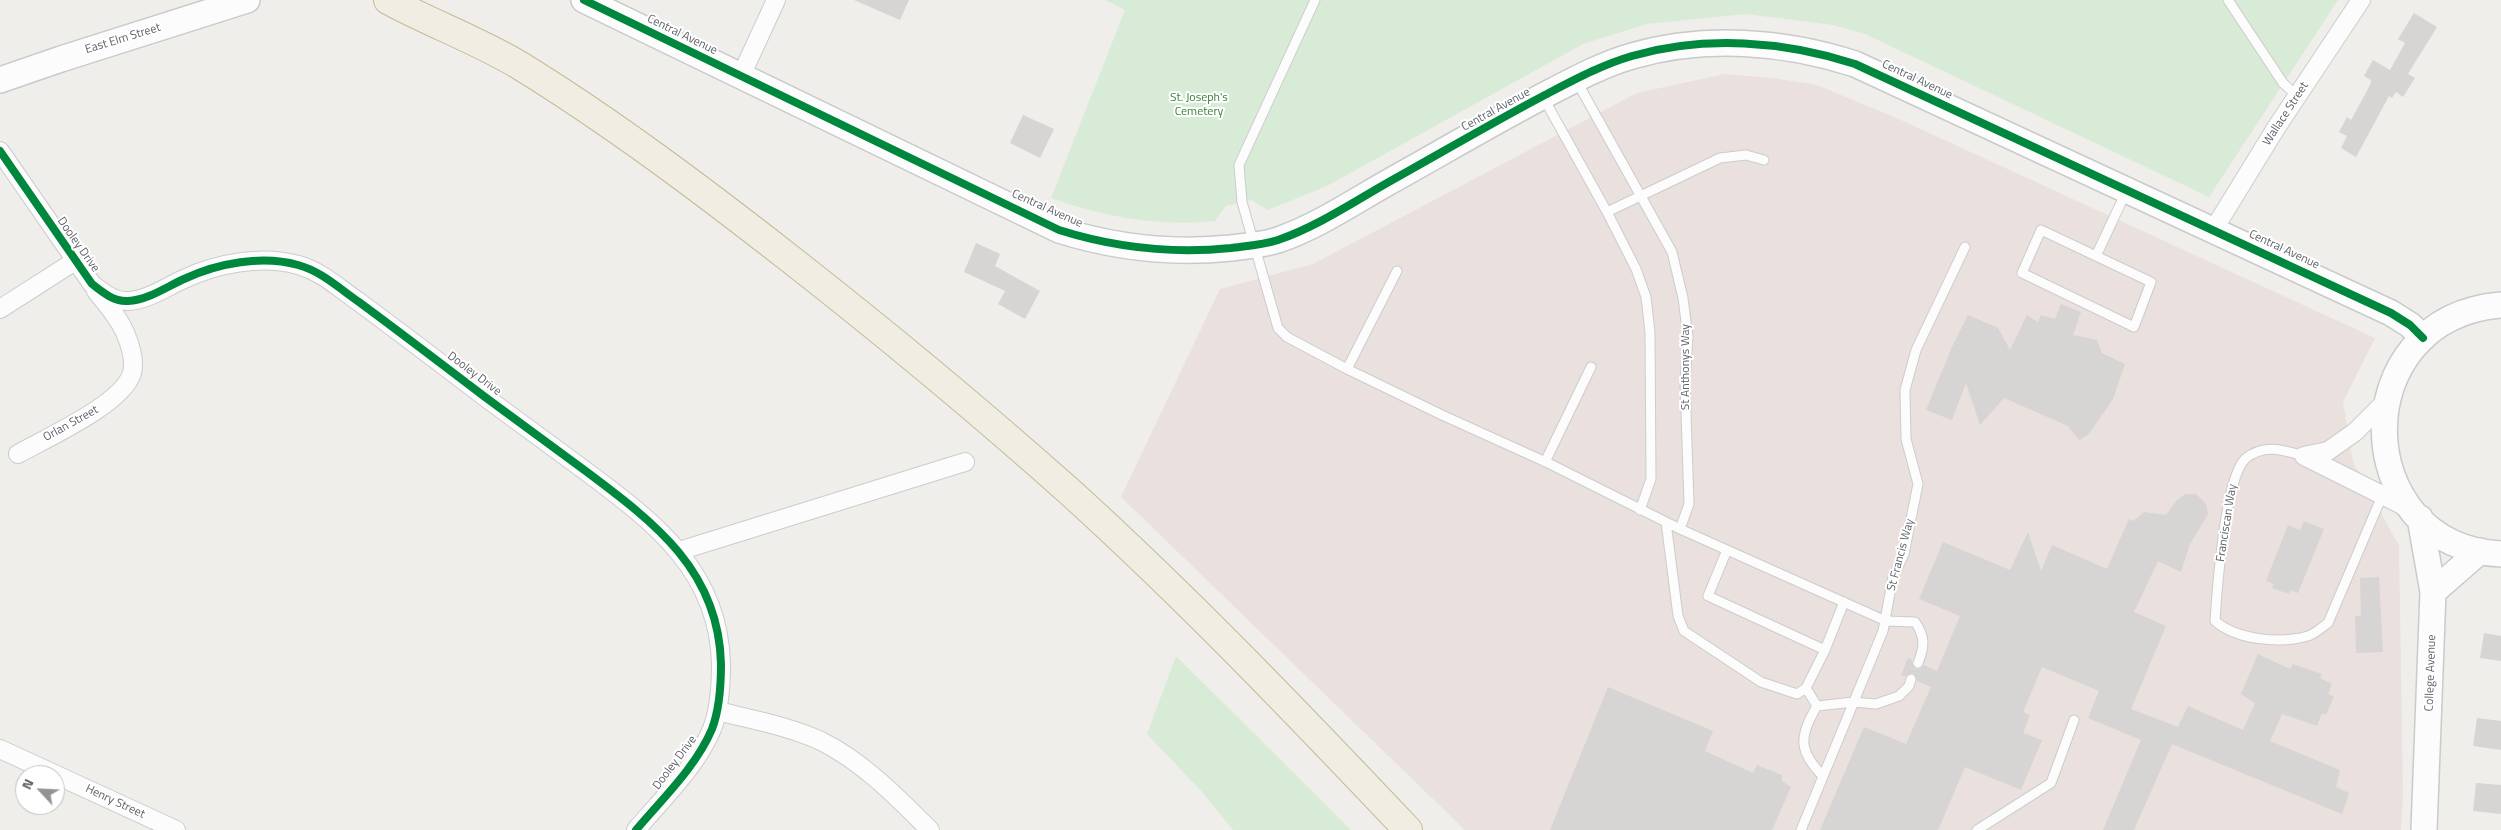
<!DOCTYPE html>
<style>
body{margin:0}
#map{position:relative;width:2501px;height:830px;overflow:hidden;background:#efeeea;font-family:"Titillium Web",sans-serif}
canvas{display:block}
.north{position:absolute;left:15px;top:765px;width:50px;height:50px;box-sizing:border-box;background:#fff;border:1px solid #bfc1c3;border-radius:50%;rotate:295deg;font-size:14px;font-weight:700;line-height:20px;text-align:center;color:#5f6368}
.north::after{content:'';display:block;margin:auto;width:18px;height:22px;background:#919496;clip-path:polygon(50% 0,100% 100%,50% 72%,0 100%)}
</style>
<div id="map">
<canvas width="2501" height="830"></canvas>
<div class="north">N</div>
</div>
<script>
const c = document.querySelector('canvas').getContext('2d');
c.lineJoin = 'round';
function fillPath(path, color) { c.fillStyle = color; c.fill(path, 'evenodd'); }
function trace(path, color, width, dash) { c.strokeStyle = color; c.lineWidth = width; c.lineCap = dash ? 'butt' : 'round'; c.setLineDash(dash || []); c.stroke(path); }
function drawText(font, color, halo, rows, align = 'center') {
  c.font = font + ' "Titillium Web",sans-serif'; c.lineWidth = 4; c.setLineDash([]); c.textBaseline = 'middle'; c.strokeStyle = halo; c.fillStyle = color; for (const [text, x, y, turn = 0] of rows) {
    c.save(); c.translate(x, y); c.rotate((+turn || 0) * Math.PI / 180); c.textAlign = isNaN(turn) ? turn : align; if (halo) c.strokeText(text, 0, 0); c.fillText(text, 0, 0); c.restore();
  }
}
const medical = new Path2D(`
 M1725,74L1772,78L1817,85L1901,120L2375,338L2343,402L2353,462L2399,546L2403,796L2401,830H1465L1121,497L1220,289L1313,264L1637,93Z`);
const green = new Path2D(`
 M1105,0H2338L2209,197L1865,34L1833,25L1746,14L1647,24L1583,44L1327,186L1268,210L1251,200L1226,206L1215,221C1159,227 1104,217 1051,198L1125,10Z
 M1176,656L1349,828L1351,830H1233L1202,792L1147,734Z`);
const building = new Path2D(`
 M854,0H909L900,20Z
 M2414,13L2437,27L2408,74L2415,78L2403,97L2396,92L2392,98L2389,96L2356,157L2341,148L2347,136L2339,132L2347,117L2351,120L2370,85L2371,80L2364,76L2373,60L2390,70L2405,43L2398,39Z
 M1023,115L1054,129L1040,158L1010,143Z
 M976,243L1000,254L995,266L1040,291L1025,319L998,304L1005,291L964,272Z
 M2061,304L2081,312L2073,335L2097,340L2102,353L2125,364L2113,399L2088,435L2079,440L2068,426L2004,398L1980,425L1966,383L1952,420L1926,410L1952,347L1968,315L1998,328L2010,350L2027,315L2038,322L2041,315L2055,319Z
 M2186,494H2196L2206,504L2208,514L2190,544L2181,572L2158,561L2134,612L2166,626L2131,709L2178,727L2188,706L2243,730L2255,703L2241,694L2258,654L2290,669L2293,664L2322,674L2320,678L2332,684L2328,694L2334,697L2326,715L2322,713L2317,726L2282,714L2270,741L2340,770L2336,787L2349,793L2342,814L2172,744L2134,830H2103L2141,740L2088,718L2099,691L2042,667L2023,712L2030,715L2023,733L2042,740L2021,790L1965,767L1938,830H1820L1864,727L1906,744L1931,687L1917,681L1913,673L1905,676L1901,675L1908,658L1912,660V664L1915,669H1919L1924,665L1937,671L1960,616L1919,599L1943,542L2010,570L2028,532L2041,571L2052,545L2107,569L2129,519L2133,521L2144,512L2166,515L2177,500Z
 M2304,521L2324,529L2298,593L2290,590L2289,594L2272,588L2274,584L2266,581L2288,525L2300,530Z
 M2379,577L2383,652L2356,653L2355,616H2361L2360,578Z
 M2484,633L2501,636V661L2480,658Z
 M1608,687L1713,731L1705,751L1753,773L1757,765L1782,775V781L1791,787L1772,830H1550Z
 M2477,718L2501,721V750L2473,746Z
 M2476,783L2501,785V814L2473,811Z`);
const lane = new Path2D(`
 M1315,0L1239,165L1242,202L1278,328L1287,337L1347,369L1442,415L1548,463L1680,529L1886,621L1915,622C1925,636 1925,646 1918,663
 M2228,0L2283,83L2297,96
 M1576,80L1672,252L1683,298L1688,337L1685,382L1689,504L1680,529
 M1543,97L1607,212L1636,269L1646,297L1650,332L1651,479L1640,510
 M1607,212L1720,158L1746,155L1764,160
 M2096,256L2151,282L2134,327L2022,273L2041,230L2096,256L2126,192
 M1347,369L1397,271
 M2304,456C2284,450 2263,443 2245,459C2225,479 2217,589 2215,621C2237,640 2280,644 2308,636C2315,634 2322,627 2328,623L2382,496
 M1545,462L1591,367
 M1666,522L1678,616L1684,631L1761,682L1797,694L1806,688L1825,650
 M1727,550L1708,596L1825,650L1844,602
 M1806,688L1817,706
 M1817,706L1854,702L1876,704L1899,696L1909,686L1911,679
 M1817,706C1799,736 1798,751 1823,776
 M1801,830L1883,631L1893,577L1904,554L1918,484L1906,439L1905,390L1916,350L1965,247
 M1977,830L2051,783L2074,720`);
const street = new Path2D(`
 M741,76L776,0
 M0,151L92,284C102,292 114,302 128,301C148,300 166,287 184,279C218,263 262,255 298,265C321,271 340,289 359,302C401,333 443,365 485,397C519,422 553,447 587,472C655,523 719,571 721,664C721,685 720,708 712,729C696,767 662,799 636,830
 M2214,229L2276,128L2361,0
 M0,309L75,261
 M18,454C46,438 123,404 132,373C135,361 131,347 126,335C120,319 107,305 96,291
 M2304,456L2414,511
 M2304,456L2328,451L2355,432L2386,401
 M679,551L965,462
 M718,711C752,720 789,726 821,741C863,762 897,797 930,830
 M0,749L176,830`);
const secondary = new Path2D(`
 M584,0L1059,230C1116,248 1172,254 1231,248C1246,246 1263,245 1278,240C1316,227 1352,203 1387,183C1439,154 1490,124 1543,96C1572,81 1601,65 1632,56C1705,35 1784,41 1855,64L2391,313L2410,325L2423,338
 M0,80L61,59L247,0
 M2501,305C2343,318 2348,546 2501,554
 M2420,518L2433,592L2424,830
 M2433,592L2480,551`);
const highway = new Path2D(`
 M388,0C430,23 477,40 519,65C613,123 702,190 789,258C885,333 979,411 1070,492C1188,599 1298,714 1408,830`);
const cycleway = new Path2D(`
 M584,0L1059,230C1116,248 1172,254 1231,248C1246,246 1263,245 1278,240C1316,227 1352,203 1387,183C1439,154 1490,124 1543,96C1572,81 1601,65 1632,56C1705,35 1784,41 1855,64L2391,313L2410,325L2423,338
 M0,151L92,284C102,292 114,302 128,301C148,300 166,287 184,279C218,263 262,255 298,265C321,271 340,289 359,302C401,333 443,365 485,397C519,422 553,447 587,472C655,523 719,571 721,664C721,685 720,708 712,729C696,767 662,799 636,830`);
const streetNames = [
 ["Central Avenue",682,35,26],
 ["East Elm Street",123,39,-17],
 ["Central Avenue",1917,80,25],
 ["Central Avenue",1496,110,-29],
 ["Wallace Street",2286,114,-57],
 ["Central Avenue",1047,209,24],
 ["Dooley Drive",78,245,55],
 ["Central Avenue",2284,250,25],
 ["St Anthonys Way",1686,367,-90],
 ["Dooley Drive",474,374,37],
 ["Orlan Street",71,424,-29],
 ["Franciscan Way",2227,523,-81],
 ["St Francis Way",1901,555,-75],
 ["College Avenue",2431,673,-88],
 ["Dooley Drive",675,763,-53],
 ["Henry Street",115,802,25]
];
const parkNames = [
 ["St. Joseph's",1199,98],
 ["Cemetery",1199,112]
];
fillPath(medical, '#eae0de');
fillPath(green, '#d8ebd6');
fillPath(building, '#d6d5d3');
trace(lane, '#cbcccc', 11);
trace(street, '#cbcccc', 20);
trace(secondary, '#cacacb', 28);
trace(highway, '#c8b996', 30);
trace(lane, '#fdfcfc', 9);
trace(street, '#fdfcfc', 18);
trace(secondary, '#fdfcfc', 25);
trace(highway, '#f0ede3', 28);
trace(cycleway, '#00873e', 8);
drawText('12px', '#5f6368', '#fff', streetNames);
drawText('12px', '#348238', '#fff', parkNames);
</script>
